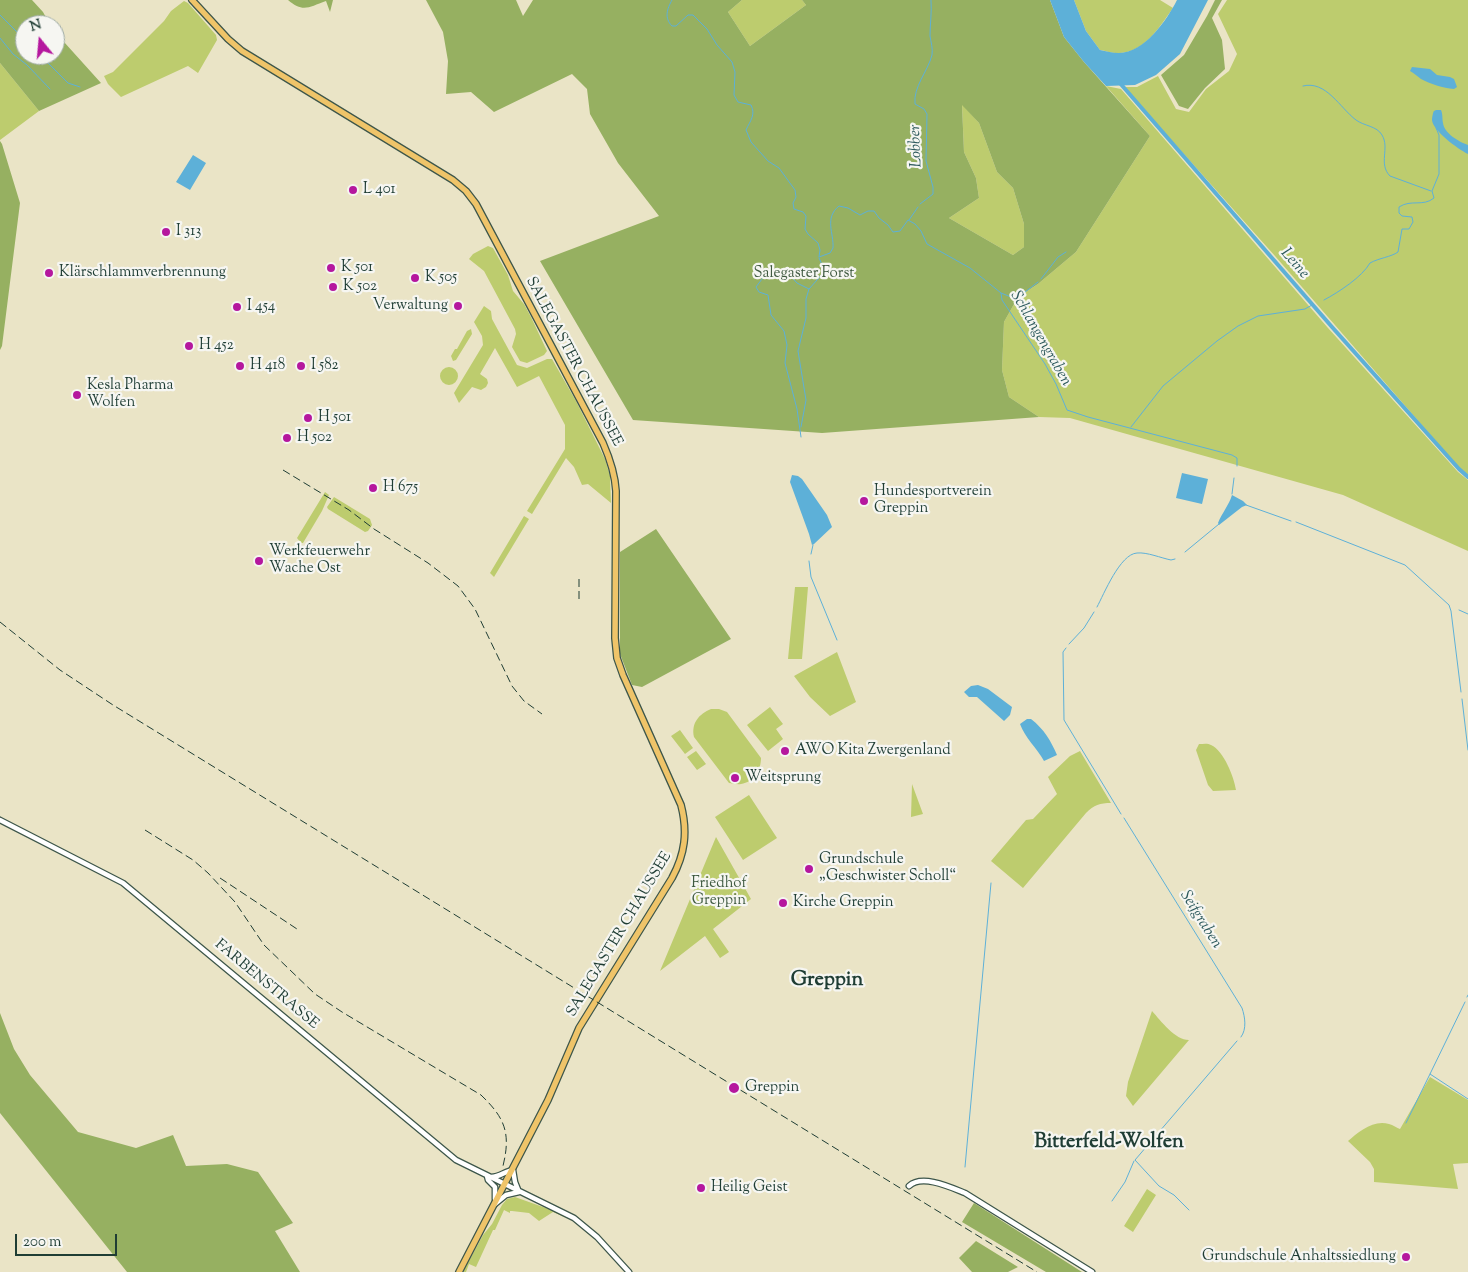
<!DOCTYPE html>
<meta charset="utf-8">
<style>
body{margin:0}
#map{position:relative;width:1468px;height:1272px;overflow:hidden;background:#eae4c6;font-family:"Sorts Mill Goudy",serif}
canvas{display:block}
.north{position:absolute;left:15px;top:15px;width:50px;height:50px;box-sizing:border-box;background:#f6f6f2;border:1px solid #a0aca6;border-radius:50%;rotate:343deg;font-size:14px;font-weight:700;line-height:20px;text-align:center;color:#1f3d34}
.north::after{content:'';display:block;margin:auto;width:18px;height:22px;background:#b5179e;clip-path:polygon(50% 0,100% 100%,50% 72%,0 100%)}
.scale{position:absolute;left:15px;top:1234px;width:102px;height:22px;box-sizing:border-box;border:2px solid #1f3d34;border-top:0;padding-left:6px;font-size:15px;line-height:18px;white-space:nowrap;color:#1f3d34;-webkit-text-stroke:4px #f6f6f2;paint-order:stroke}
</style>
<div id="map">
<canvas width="1468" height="1272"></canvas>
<div class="north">N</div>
<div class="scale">200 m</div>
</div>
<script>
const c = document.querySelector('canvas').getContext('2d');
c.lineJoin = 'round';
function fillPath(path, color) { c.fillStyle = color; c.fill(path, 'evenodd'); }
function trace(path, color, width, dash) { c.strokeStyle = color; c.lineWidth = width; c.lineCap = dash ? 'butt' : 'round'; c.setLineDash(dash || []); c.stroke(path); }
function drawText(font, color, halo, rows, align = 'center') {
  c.font = font + ' "Sorts Mill Goudy",serif'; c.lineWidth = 4.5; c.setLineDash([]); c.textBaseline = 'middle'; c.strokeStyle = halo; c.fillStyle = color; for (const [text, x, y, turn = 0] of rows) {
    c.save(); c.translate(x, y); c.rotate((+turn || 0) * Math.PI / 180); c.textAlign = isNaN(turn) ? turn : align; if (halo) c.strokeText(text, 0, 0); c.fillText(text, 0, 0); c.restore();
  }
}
const green = new Path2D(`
 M742,0H802L806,5L750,46L728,12Z
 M1074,0H1160L1173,8C1160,26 1145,52 1120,53C1114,54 1106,51 1100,50L1086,31Z
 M1227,0H1468V475L1460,469L1275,256L1124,87H1137L1158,76L1176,109L1189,112L1206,89L1229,71L1237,54L1218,14Z
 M184,1L188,3L216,35L217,40L198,73L188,66L121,97L108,84L104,76L113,72L164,21L171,11Z
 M0,63L39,111L0,140Z
 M1106,86L1121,89L1328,328L1458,472L1468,480V551L1343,495L1070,418L1039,417L1009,397L1002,370L1004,322L1018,297L1038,284L1076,252L1150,136Z
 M962,104L979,123L997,172L1013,188L1024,224V247L1013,255L949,218L979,198L976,178L964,152Z
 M488,246L493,248L508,275L513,291L524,304L531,317L547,351L544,355L527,363L520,361L512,347L516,334L515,329L484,271L469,259L473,254Z
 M484,306L491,311L492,319L517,365L527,368L547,359H552L576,401L605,459L610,476L611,503L588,484L582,485L574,467L566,458L532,514L527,511L565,449V425L539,376L517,387L495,348L480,374L487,379L488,383L486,387L481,390L472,387L459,403L454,393L483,345L482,336L474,322Z
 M471,329L472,334L456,360L453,361L451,356L455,349H457L467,331Z
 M440 376a9 9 0 1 1 18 0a9 9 0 1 1-18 0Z
 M325,492L329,495L322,511L303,543H301L297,538Z
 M334,497L370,519L372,525L368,531L365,532L328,509L327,507Z
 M524,516L529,519L494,577L490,573Z
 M795,587H808L802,659H788Z
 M837,652L856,702L830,716L810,697L794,676Z
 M770,707L783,724L776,729L783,739L768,751L747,725Z
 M711,709H719L727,712L761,758C761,770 754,782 741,784C737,785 732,783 729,783L694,737C691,723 699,714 711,709Z
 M680,730L693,748L685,754L671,736Z
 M1199,744C1203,744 1208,743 1211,745C1224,751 1234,777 1236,790L1213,791L1208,785L1196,750Z
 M696,751L706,764L697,770L687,757Z
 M1080,751L1111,803C1100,803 1094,805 1086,813L1023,888L991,861L1026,820L1033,819L1057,794L1048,777L1070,756Z
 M912,784L923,814L911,817Z
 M749,795L777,838L743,860L715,817Z
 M716,837L751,899L713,929L729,952L720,958L705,936L660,971Z
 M1152,1011C1161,1021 1175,1040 1189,1040L1133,1106L1126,1096L1128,1082Z
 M1430,1077L1468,1100V1163L1453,1164L1458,1189L1374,1182V1169L1370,1162L1348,1141C1358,1132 1374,1119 1389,1124C1393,1125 1397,1128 1400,1129Z
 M1147,1189L1156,1195L1133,1232L1124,1226Z
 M515,1197L557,1212L571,1220L553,1212L539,1221L529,1213L512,1211H510V1213L504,1210L495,1230H493L476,1267L469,1264L466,1272H463L483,1235L492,1224L502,1205L507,1199Z`);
const forest = new Path2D(`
 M0,0H32L43,12L50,25H25V55H55V32L101,83L39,111L0,63Z
 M288,0H333L330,12L326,1C309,7 303,13 288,0Z
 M426,0H516L523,16L533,0H742L728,12L750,46L806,5L802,0H1050L1064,37L1084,62L1150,136L1076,252L1038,284L1018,297L1004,322L1002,370L1009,397L1039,417L822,433L633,420L540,261L659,216L618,163L590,114L587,89L572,74L494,112L471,92L446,94L448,61L443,32ZM962,105L979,123L997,172L1013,188L1024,224V247L1013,255L949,218L979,198L976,178L964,152Z
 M1215,0H1222L1212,18L1222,40L1225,69L1205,88L1188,109L1179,106L1161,75L1184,55L1207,16Z
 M0,141L2,144L20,203L2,346L0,350Z
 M656,529L731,639L642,687L632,685L620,654V552Z
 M0,1013L14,1049L30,1075L78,1132L136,1148L173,1135L186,1166L227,1164L258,1172L293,1223L275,1231L300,1272H127L0,1113Z
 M974,1203L1082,1272H1046L962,1222Z
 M976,1241L1018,1267L1008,1272H972L959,1258Z`);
const water = new Path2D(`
 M1050,0H1074L1086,31L1100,50C1106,51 1113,53 1119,53C1144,53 1167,20 1177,0H1208L1180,54L1156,75L1135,85L1106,86L1084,62L1064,37Z
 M1412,67L1430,69L1437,75L1450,77L1454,79L1457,87L1454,89C1443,88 1430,84 1421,79C1417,76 1414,73 1410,71Z
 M1436,110H1441C1443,115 1442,118 1443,123C1444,133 1459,142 1468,145V154C1458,149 1433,131 1432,120C1432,118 1433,112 1434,111Z
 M193,155L206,163L190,190L176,182Z
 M1182,473L1208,479L1202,504L1176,498Z
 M792,475L798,476L802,479L827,515L832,527L814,544L812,545L809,534L790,482Z
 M1232,495L1243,501L1247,505L1242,507L1219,525L1218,523C1222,513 1229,505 1232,495Z
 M978,685L988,689L1012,707L1010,715L1004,721L977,697H969L964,692L971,686Z
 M1027,719H1031C1044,729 1051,741 1057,755L1044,761C1037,748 1025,738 1020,724Z`);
const stream = new Path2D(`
 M672,0C667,9 664,18 672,26H676L688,15H693L707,29L717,45L732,62L735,72L734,95L738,102L751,105C756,115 750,121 746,130L751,142L768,161L779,168L795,190L796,197L793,203L794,209L803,212L806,216L805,229L808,234L818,243L820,250L819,257L830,253L833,248C834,233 824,218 839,206L848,208L860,215L868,211H874L879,218L888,225L893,232L900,231L908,220L915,224L921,231L927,244L970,268L1001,293L1002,300L1045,364L1056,384L1067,410L1088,417L1232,455L1237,458V466
 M0,15L25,40
 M0,38L13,54L27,65L50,89
 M40,55L68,83L80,87
 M1303,86C1326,80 1340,108 1356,120C1364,126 1377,126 1382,135C1390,148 1378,164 1390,176L1431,191
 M920,204L933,194V187L926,161L927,114L924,109L915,104C913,87 928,71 932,55C933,49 931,42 930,36C930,24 932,12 931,0
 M909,220L918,207
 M1041,279L1058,257L1066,252
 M1001,293L1016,299L1038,282
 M1324,300C1339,292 1362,277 1370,263C1379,258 1391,257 1398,252L1402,229H1409L1413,222L1412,217L1402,216L1399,213V207C1411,199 1423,207 1434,198L1432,191L1439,174V135L1436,128
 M801,427L806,400L798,351L806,318V299L809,289
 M1131,427L1163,386L1217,341L1238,326L1258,316L1305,309L1312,305
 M801,437L797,409L785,363L787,345L784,331L771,315L768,295L759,292L756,287L765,275L778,270L787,272L797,283L809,289L825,271L819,258
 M1232,494L1234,478
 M1246,505L1291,521
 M1296,522L1405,565L1449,605L1451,611L1461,692
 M1185,552L1219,524
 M811,554L813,545
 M809,561L811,577L837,640
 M1097,607C1104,594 1120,554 1137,553C1147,552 1161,558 1171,560L1175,559
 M1459,610L1468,614
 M1069,644L1084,628L1094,612
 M1066,648L1063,652L1064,720L1121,814
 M1462,699L1468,750
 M1124,818L1242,1008C1245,1017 1247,1029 1241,1037
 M1467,997L1468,995
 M1465,1002L1430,1074L1468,1099
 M1406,1123L1430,1074
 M965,1167L991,883
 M1112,1201L1125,1182L1134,1161
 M1189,1210L1174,1195L1159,1186L1135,1160L1237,1041`);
const canal = new Path2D(`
 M1119,82L1332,327L1459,469L1468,477`);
const minor = new Path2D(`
 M0,820L123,883L456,1160L574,1218L597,1237L629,1272
 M487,1176L488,1180L495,1187V1199
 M491,1177C500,1177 505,1171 513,1170L515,1182L519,1192
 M909,1186C922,1174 950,1187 965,1193L1092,1272
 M495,1204L506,1195L519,1192`);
const major = new Path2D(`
 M192,0L228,39L242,51L453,180L466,191L476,204L603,443C610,459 615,474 616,491L615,638L617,658L623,675L681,805C688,832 685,854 672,878L579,1028L548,1100L459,1272`);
const rail = new Path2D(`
 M283,470L349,510L374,529L428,563L458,586L475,609L512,686L524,701L542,714
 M579,599V575
 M0,622L60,670L113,705L1037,1272
 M145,830L193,860L208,873L235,902L264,945L315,994L342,1012L481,1095C505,1118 511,1133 503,1166
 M220,878L297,929`);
const markers = [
 [353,190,5,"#b5179e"],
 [166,232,5,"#b5179e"],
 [331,268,5,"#b5179e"],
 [49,273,5,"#b5179e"],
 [415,278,5,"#b5179e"],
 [333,287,5,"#b5179e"],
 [458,306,5,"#b5179e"],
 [237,307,5,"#b5179e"],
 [189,346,5,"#b5179e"],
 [240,366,5,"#b5179e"],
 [301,366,5,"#b5179e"],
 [77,395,5,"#b5179e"],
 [308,418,5,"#b5179e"],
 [287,438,5,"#b5179e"],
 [373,488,5,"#b5179e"],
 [864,501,5,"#b5179e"],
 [259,561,5,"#b5179e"],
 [785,751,5,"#b5179e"],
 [735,778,5,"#b5179e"],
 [809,869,5,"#b5179e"],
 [783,903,5,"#b5179e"],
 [734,1088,6,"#b5179e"],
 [701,1188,5,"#b5179e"],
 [1406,1257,5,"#b5179e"]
];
const poiNames = [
 ["L 401",363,190],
 ["I 313",176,232],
 ["K 501",341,268],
 ["Klärschlammverbrennung",59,273],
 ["K 505",425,278],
 ["K 502",343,287],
 ["Verwaltung",448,306,"right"],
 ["I 454",247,307],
 ["H 452",199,346],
 ["H 418",250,366],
 ["I 582",311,366],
 ["Kesla Pharma",87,386],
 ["Wolfen",87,403],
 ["H 501",318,418],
 ["H 502",297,438],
 ["H 675",383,488],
 ["Hundesportverein",874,492],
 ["Greppin",874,509],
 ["Werkfeuerwehr",269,552],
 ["Wache Ost",269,569],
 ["AWO Kita Zwergenland",795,751],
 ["Weitsprung",745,778],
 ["Grundschule",819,860],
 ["„Geschwister Scholl“",819,877],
 ["Kirche Greppin",793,903],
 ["Greppin",745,1088],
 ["Heilig Geist",711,1188],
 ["Grundschule Anhaltssiedlung",1396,1257,"right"]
];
const parkNames = [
 ["Salegaster Forst",804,274],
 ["Friedhof",719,884],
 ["Greppin",719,901]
];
const streetNames = [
 ["SALEGASTER CHAUSSEE",573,362,62],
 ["SALEGASTER CHAUSSEE",620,935,-59],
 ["FARBENSTRASSE",266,985,40]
];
const waterNames = [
 ["Lobber",917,146,-92],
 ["Leine",1294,264,49],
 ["Schlangengraben",1040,339,60],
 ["Seifgraben",1200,920,58]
];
const districtNames = [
 ["Greppin",827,982],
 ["Bitterfeld-Wolfen",1109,1144]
];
fillPath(green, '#bdcc6e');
fillPath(forest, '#96b061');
fillPath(water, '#5db0d8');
trace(stream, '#5db0d8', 1);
trace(canal, '#5db0d8', 4);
trace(minor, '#3d564a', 7);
trace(major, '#3d564a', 8);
trace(minor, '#fff', 4.5);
trace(major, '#efc469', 5.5);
trace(rail, '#1f3d34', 1, [8, 4]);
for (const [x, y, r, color] of markers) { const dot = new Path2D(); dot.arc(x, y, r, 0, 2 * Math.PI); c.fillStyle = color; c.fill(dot); trace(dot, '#f6f6f2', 2); }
drawText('15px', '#1f3d34', '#f6f6f2', poiNames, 'left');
drawText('15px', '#3f5a40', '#f6f6f2', parkNames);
drawText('15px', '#1f3d34', '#f6f6f2', streetNames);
drawText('italic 16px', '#2e5a5d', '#f6f6f2', waterNames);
drawText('bold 20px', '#1f3d34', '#f6f6f2', districtNames);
</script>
